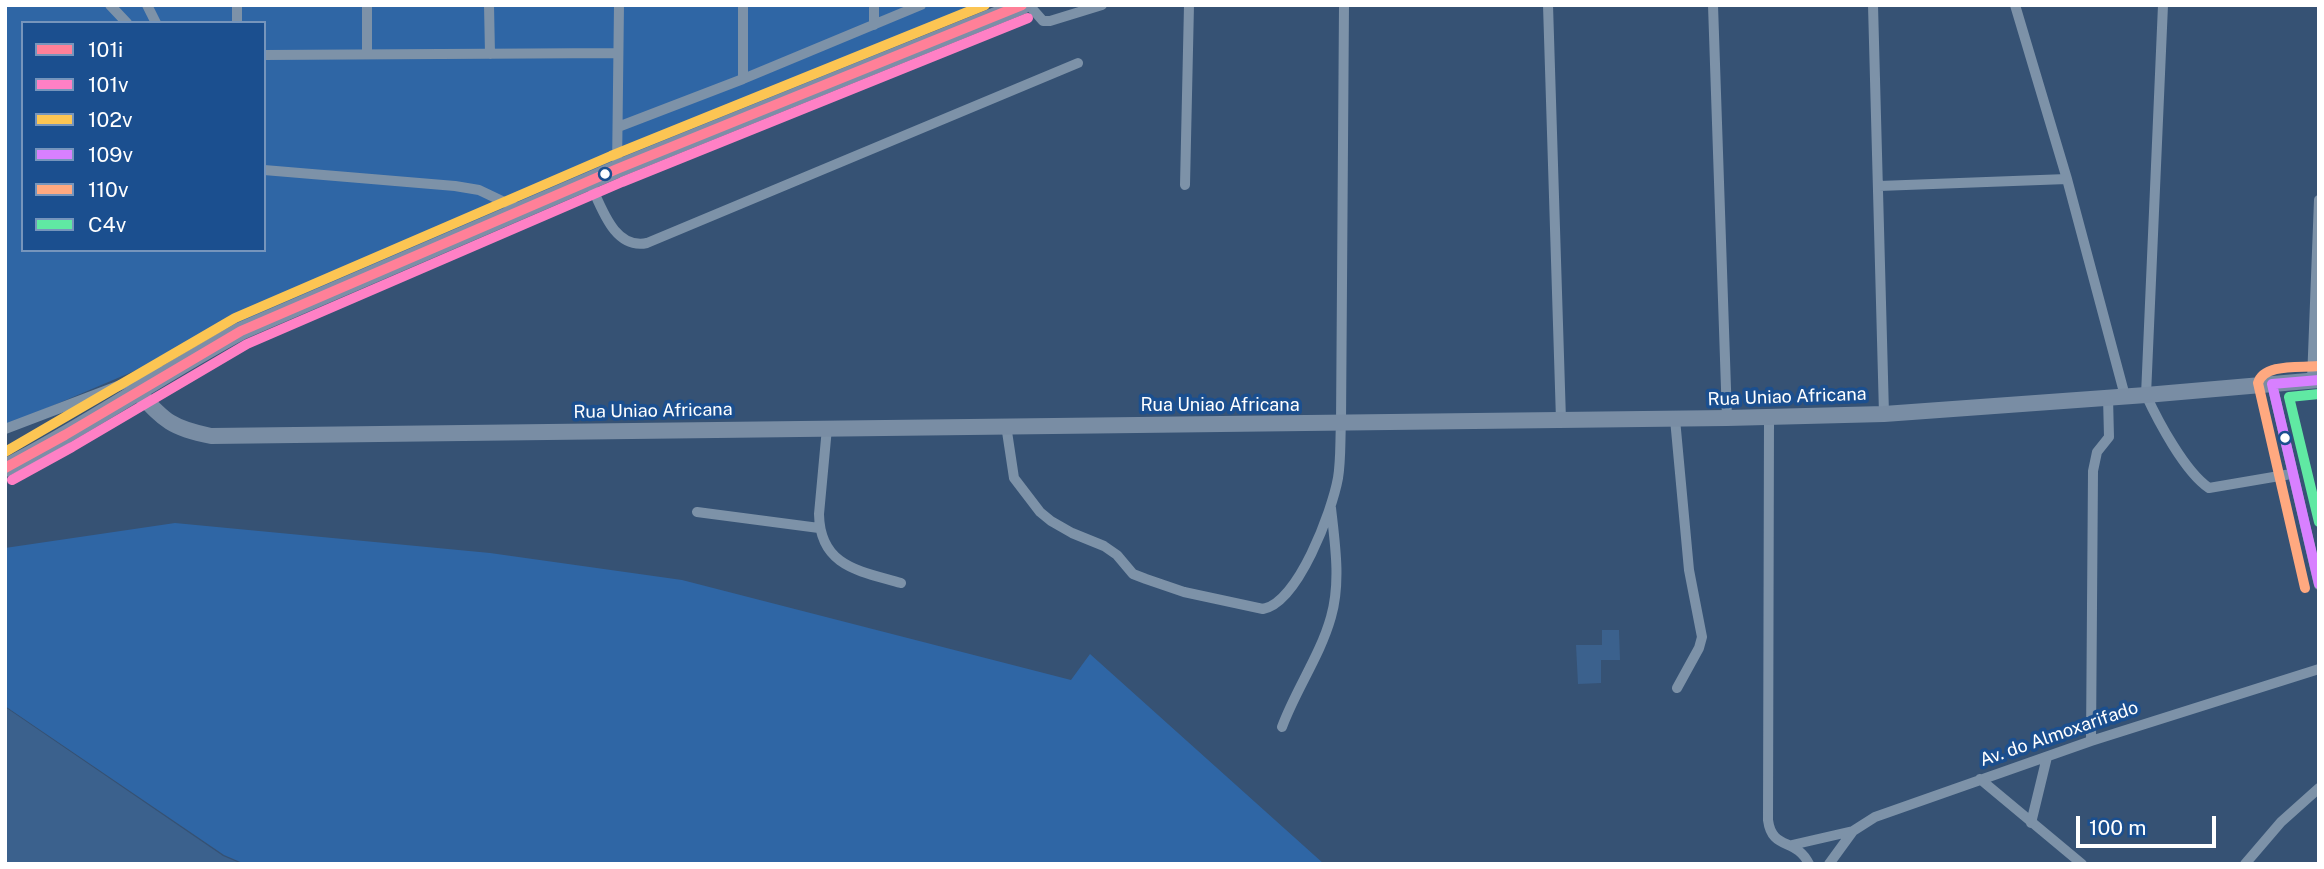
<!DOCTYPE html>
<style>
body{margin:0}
#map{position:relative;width:2324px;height:869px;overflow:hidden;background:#365274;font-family:"Public Sans",sans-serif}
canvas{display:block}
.frame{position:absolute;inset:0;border:7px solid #fff;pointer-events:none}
.legend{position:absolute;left:21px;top:21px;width:245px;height:231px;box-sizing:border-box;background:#1b4f8f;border:2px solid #7695bc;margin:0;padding:9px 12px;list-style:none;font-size:21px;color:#fff}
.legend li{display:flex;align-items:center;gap:14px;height:35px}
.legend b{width:35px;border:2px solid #7695bc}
.scale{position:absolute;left:2076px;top:816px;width:140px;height:32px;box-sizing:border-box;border:4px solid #fff;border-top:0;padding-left:9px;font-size:21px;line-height:24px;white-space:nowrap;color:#fff;-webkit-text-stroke:5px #1b4f8f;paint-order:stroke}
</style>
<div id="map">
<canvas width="2324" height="869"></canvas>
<div class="frame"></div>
<ul class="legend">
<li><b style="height:9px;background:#ff8098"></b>101i</li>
<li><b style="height:9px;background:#ff80c5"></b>101v</li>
<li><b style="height:9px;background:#fcc553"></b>102v</li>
<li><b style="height:9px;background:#d880ff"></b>109v</li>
<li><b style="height:9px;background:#ffa980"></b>110v</li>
<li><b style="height:9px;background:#60e9a3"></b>C4v</li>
</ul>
<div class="scale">100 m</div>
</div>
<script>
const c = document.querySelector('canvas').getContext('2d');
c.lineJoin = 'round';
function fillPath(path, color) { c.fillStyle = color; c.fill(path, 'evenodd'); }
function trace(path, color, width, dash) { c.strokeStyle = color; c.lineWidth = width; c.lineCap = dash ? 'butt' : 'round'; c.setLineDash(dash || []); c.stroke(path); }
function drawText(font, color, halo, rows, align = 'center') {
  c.font = font + ' "Public Sans",sans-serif'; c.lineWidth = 7; c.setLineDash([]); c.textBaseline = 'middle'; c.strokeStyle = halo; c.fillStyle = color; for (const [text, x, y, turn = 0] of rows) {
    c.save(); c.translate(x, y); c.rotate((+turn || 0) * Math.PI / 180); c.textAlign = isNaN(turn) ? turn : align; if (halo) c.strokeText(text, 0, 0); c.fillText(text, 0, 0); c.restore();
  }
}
const green = new Path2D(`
 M5,5H994L5,426ZM23,23H264V250H23Z
 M175,523L490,553L682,580L1071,680L1090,654L1324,864H245L224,855L5,706V548Z`);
const water = new Path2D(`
 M1602,630H1619L1620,660H1601V683L1578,684L1576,645H1602Z
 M5,707L223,856L242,864H5Z`);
const minor = new Path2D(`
 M110,5L127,23
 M147,5L156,23
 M237,5V23
 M489,5L490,54
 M874,5V25
 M1029,5L1043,21H1050L1102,5
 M1548,5L1561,420
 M1713,5L1727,418
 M1873,5L1884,414
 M2015,5L2067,179L2125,396
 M2163,5L2146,395C2158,421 2185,472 2209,488L2291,474
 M367,54V5
 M264,55L617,53
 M743,79V5
 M618,127L743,79L921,5
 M617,169L619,5
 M264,170L455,186L479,190L521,210
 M589,181C601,205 613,250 647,243L1078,63
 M1185,185L1189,5
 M1879,186L2067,179
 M2312,380L2319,200
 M2272,384L2319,585
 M1769,417L1768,820C1772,851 1796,837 1809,864
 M1675,419L1689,570L1702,637L1699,648L1677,688
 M1006,425L1014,478L1040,512L1051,521L1072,533L1104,546L1117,555L1133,574L1146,579L1184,592L1263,609C1298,603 1332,511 1338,478C1341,460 1340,441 1341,423L1344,5
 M827,428L819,514C820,567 860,571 901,583
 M5,429L160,370
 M697,512L819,528
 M1282,727C1296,689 1320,656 1331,617C1341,582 1335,544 1331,508
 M2091,741L2093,471L2097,452L2109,437L2108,397
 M1980,779L2082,864
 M2031,823L2047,757
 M1792,845L1853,831
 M1829,864L1853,831L1875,817L2091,741L2319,669
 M2245,864L2281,822L2319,788`);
const secondary = new Path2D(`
 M136,390C164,420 170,428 211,436L1727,418L1884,414L2146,395L2319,380`);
const primary = new Path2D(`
 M5,468C86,427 161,374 241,331L617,169L1023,5`);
const bus1 = new Path2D(`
 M5,468L65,435L241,331L617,169L1022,5`);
const bus2 = new Path2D(`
 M12,480L72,447L247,344L622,182L1028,18`);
const bus3 = new Path2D(`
 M5,452L235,318L611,156L985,5`);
const bus4 = new Path2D(`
 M2319,380L2272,384L2319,584`);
const bus5 = new Path2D(`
 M2305,588L2258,383C2264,363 2300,368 2318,366`);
const bus6 = new Path2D(`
 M2319,394L2289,397L2319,522`);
const markers = [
 [605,174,6,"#fff"],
 [2285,438,6,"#fff"]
];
const streetNames = [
 ["Rua Uniao Africana",1787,397,-2],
 ["Rua Uniao Africana",1220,405],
 ["Rua Uniao Africana",653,411,-1],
 ["Av. do Almoxarifado",2059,734,-19]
];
fillPath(green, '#2f66a5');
fillPath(water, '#3b618d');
trace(minor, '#7d92a8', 10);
trace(secondary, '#798da4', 16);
trace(primary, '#7d8ea7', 18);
trace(bus1, '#ff8098', 10);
trace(bus2, '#ff80c5', 10);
trace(bus3, '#fcc553', 10);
trace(bus4, '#d880ff', 10);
trace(bus5, '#ffa980', 10);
trace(bus6, '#60e9a3', 10);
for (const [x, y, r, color] of markers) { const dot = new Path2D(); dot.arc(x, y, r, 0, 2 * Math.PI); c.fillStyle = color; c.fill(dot); trace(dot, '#1b4f8f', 2.5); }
drawText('18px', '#fff', '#1b4f8f', streetNames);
</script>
